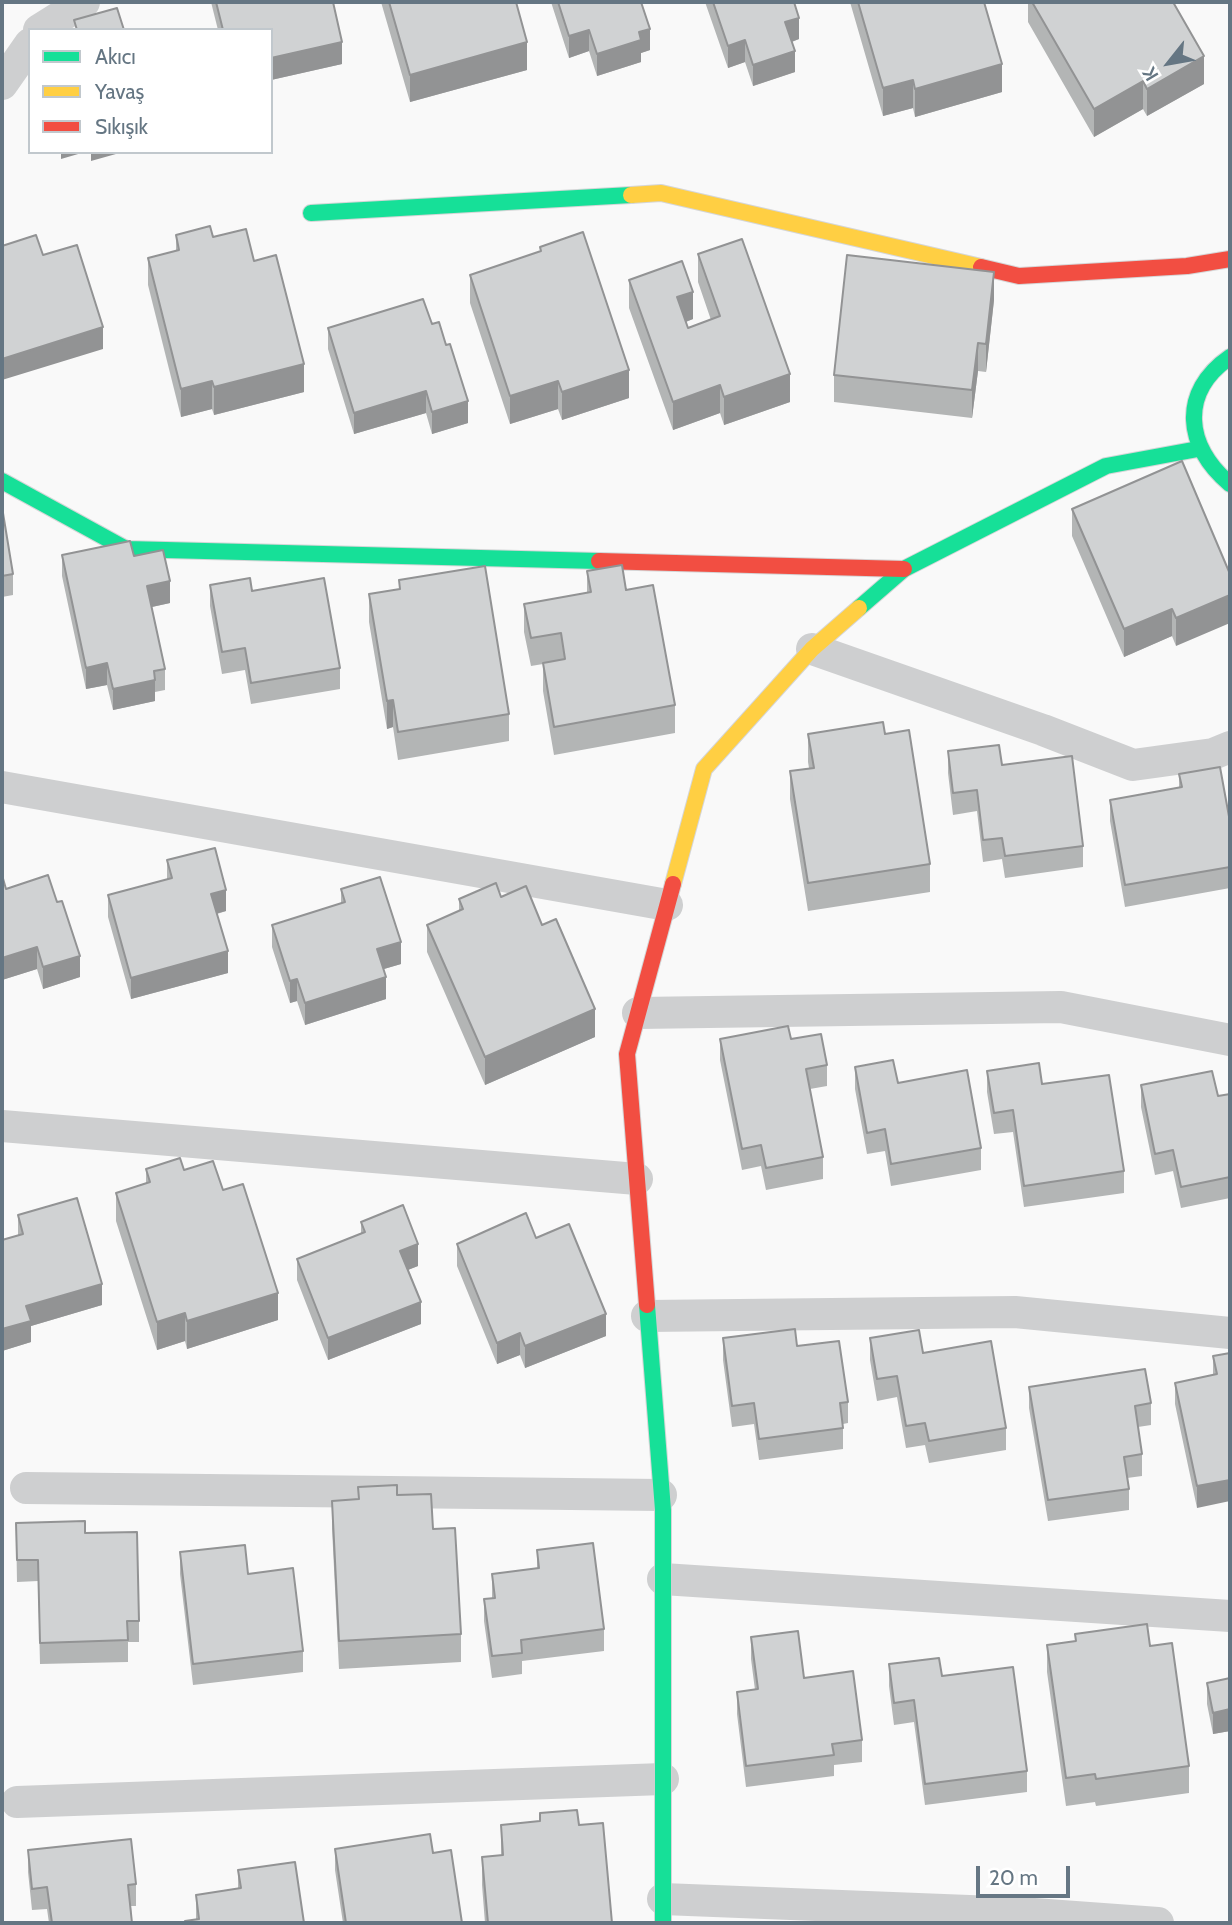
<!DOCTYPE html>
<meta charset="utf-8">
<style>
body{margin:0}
#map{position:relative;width:1232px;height:1925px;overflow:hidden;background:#f9f9f9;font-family:Cabin,sans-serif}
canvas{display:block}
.frame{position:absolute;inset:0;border:4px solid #657683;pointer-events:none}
.legend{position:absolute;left:28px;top:28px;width:245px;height:126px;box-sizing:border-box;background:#fff;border:2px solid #c1c8cd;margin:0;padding:9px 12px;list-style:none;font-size:21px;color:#657683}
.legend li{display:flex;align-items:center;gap:14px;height:35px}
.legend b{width:35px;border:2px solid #c1c8cd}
.north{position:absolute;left:1134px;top:28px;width:70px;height:70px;-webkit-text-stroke:5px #fff;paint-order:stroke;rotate:239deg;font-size:19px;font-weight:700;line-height:28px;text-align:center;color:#657683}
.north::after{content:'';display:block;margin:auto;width:24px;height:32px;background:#657683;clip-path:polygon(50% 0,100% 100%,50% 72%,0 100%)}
.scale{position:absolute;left:976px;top:1866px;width:94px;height:32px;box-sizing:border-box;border:4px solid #657683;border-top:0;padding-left:9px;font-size:21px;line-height:24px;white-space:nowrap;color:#657683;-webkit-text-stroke:5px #fff;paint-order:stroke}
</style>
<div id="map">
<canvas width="1232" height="1925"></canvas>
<div class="frame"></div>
<ul class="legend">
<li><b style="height:9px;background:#16e098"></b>Akıcı</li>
<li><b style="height:9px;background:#ffcf43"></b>Yavaş</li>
<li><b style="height:9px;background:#f24e42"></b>Sıkışık</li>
</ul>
<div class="north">K</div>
<div class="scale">20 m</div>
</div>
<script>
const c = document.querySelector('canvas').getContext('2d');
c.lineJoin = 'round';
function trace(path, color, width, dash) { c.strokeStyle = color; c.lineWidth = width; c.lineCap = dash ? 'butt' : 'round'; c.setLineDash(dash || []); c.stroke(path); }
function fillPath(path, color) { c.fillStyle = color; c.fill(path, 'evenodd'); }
const street = new Path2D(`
 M39,30L84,2
 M2,84L30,44
 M812,649L1043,730L1133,765L1213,754L1230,747
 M2,787L667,905
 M638,1013L1061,1007L1230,1040
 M2,1126L637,1179
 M647,1316L1015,1312L1230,1333
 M26,1488L661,1495
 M663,1579L1230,1616
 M17,1802L663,1779
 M663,1899L1020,1913L1158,1923`);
const fast = new Path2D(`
 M311,213L631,195
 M1230,357C1179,392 1185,447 1230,484
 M2,481L126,549L599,561
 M859,608L904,569L1106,466L1198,449
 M647,1305L663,1510V1923`);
const slow = new Path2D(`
 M631,195L661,193L981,267
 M673,884L704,769L812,649L859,608`);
const jam = new Path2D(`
 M981,267L1019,276L1187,266L1230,259
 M599,561L904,569
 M647,1305L627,1054L673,884`);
const wall = new Path2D(`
 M211,2H333L342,64L271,80V30H218Z
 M381,2H516L527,70L410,102Z
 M551,2H641L650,50L641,53V62L597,76L589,51L569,58Z
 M705,2H794L799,39L792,42L795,72L753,86L745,62L728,68Z
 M850,2H984L1002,92L915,117L913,108L883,116Z
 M1028,2H1173L1204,84L1147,116L1143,109L1094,137L1028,22Z
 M176,235L213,237L254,261L304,392L214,415L212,409L181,417L148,285V258L176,251Z
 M540,247L629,398L562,420L558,409L510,424L470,303V275L540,252Z
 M698,254L790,402L724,425L720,413L673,430L629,308V280L693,319L686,322L688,328L711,320L698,282Z
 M994,300L986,372L978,371L972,418L834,402V375Z
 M432,324L446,345L468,423L432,434L426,413L354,434L328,349V328Z
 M1182,461L1176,646L1172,636L1124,657L1072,536V509Z
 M2,507L13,574V595L2,597Z
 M62,555L134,556L170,603L152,607L165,669V690L155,692V701L113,710L107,685L86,689L62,576Z
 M587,571L626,590L675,705V733L554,755L543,691V664L531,666L524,632V604L587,593Z
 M399,580L509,714V741L398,760L393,727L387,729L369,622V594L399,590Z
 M210,585L252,591L340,668V689L251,704L245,670L222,674L210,606Z
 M808,734H885L930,864V892L808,911L790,799V771L809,768L808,762Z
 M948,751L1002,765L1083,846V867L1005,878L1002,859L983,862L977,811L953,815L948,773Z
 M1179,774L1230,822V888L1125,907L1110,821V800L1179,788Z
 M167,860L226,911L217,914L228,973L131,999L108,917V895L167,879Z
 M2,875L6,889L57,902L80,977L43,989L37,969L2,980Z
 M341,889L401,964L384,969L386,999L305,1025L297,1001L290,1003L272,947V925L341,904Z
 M501,897L542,925L595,1037L485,1085L427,952V925L459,911V899Z
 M720,1039H791L827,1065V1086L810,1089L823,1157V1179L766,1190L761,1166L742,1170L720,1060Z
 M855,1067L898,1083L981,1148V1170L891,1186L885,1151L867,1154L855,1089Z
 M987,1071L1042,1084L1124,1171V1193L1024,1207L1013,1132L994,1134L987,1092Z
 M1141,1085L1218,1096L1230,1094V1198L1181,1208L1173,1171L1155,1175L1141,1107Z
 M146,1169L184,1170L223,1190L278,1320L187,1349L185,1341L157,1350L116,1221V1193L146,1183Z
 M18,1215L102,1305L31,1326V1342L2,1351V1240L18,1235Z
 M361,1222L418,1266L408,1270L421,1324L328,1360L297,1280V1259L361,1234Z
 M536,1238L606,1336L525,1368L520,1355L497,1364L457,1266V1244Z
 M723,1338L797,1346L848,1402V1423L843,1424V1449L759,1460L754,1424L732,1427L723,1360Z
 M870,1338L923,1353L1006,1428V1450L929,1463L925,1445L906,1448L897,1397L877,1401L870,1360Z
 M1230,1353L1197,1508L1175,1404V1383L1213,1375V1356Z
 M1029,1387L1151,1403V1425L1138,1427L1142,1454V1476L1127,1478L1129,1489V1510L1048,1521L1029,1408Z
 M358,1487L397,1495L461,1634V1662L339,1669L332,1528V1501L358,1499Z
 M16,1523L85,1533L139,1621V1642H128V1662L40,1664L38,1581L17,1582Z
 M537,1550L604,1629V1651L522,1661V1674L492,1678L484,1621V1599L492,1598V1574L537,1568Z
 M180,1552L248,1574L303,1651V1672L193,1685L180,1574Z
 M1075,1634L1150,1646L1189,1766V1793L1096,1806L1095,1802L1066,1806L1047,1672V1645L1075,1641Z
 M751,1637L804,1678L862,1740V1762L834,1765V1776L746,1787L737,1714V1692L755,1690L751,1659Z
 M889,1664L1027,1771V1792L925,1805L914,1722L894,1725L889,1686Z
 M1230,1678V1731L1213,1734L1207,1704V1683Z
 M540,1813L579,1825L612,1923H485L482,1885V1857L501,1856V1825L540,1822Z
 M335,1849L462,1923H343L335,1870Z
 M28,1850L136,1884V1906H131L132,1923H49L47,1909L32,1910L28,1872Z
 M238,1870L304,1923L196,1920V1895L238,1889Z`);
const shadedWall = new Path2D(`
 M799,18V39L785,44V22Z
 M650,29V50L641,53V62L597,76V54L639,32Z
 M589,30V51L569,58V36Z
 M745,40V62L728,68V46Z
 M342,42V64L271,80V58Z
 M527,42V70L410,102V75Z
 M795,51V72L753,86V65Z
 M1204,56V84L1147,116V89Z
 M1002,64V92L915,117V89Z
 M913,80V108L883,116V88Z
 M1143,81V109L1094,137V109Z
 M61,152H85L61,159Z
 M91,152H123L91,161Z
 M994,272V300L986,372V344Z
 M693,292V319L677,325V297Z
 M103,327V349L2,380V359Z
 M978,343V371L972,418V390Z
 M304,364V392L214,415V387Z
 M629,370V398L562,420V392Z
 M790,374V402L724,425V397Z
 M212,381V409L181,417V389Z
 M558,381V409L510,424V396Z
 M720,385V413L673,430V402Z
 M426,391V413L354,434V413Z
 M468,401V423L432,434V412Z
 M170,581V603L147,608V586Z
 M1230,595V623L1176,646V618Z
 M1172,609V636L1124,657V629Z
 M107,663V685L86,689V668Z
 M155,680V701L113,710V689Z
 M393,700V727L387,729V701Z
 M226,890V911L211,915V894Z
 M401,942V964L377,971V949Z
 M37,947V969L2,980V958Z
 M228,951V973L131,999V978Z
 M80,956V977L43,989V967Z
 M386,977V999L305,1025V1003Z
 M297,979V1001L290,1003V981Z
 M595,1009V1037L485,1085V1057Z
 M418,1244V1266L400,1273V1251Z
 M102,1284V1305L31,1326V1342L2,1351V1329L26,1306Z
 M278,1293V1320L187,1349V1321Z
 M421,1302V1324L328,1360V1338Z
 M185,1313V1341L157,1350V1322Z
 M606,1314V1336L525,1368V1346Z
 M520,1333V1355L497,1364V1343Z
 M1230,1480V1501L1197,1508V1486Z
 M1230,1709V1731L1213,1734V1713Z`);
const building = new Path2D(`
 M216,2H333L342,42L271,58V30H223Z
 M389,2H516L527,42L410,75Z
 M558,2H641L650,29L639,32L641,40L597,54L589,30L569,36Z
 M713,2H794L799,18L785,22L795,51L753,65L745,40L728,46Z
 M858,2H984L1002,64L915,89L913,80L883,88Z
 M1032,2H1173L1204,56L1147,89L1143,81L1094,109Z
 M117,8L124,30H77L74,20Z
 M210,226L213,237L246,229L254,261L276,255L304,364L214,387L212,381L181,389L148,258L179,250L176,235Z
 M583,232L629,370L562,392L558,381L510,396L470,275L541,251L540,247Z
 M36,235L43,255L77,245L103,327L2,359V246Z
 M742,239L790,374L724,397L720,385L673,402L629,280L682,261L693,292L677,297L688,328L720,316L698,254Z
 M847,255L994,272L986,344L978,343L972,390L834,375Z
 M423,299L432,324L439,322L446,345L450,344L468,401L432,412L426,391L354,413L328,328Z
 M1182,461L1230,574V595L1176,618L1172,609L1124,629L1072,509Z
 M2,507L13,574L2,576Z
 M130,541L134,556L163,550L170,581L147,586L165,669L154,671L155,680L113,689L107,663L86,668L62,555Z
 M622,565L626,590L653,585L675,705L554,727L543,663L565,659L561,633L531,638L524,604L591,592L587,571Z
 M485,566L509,714L398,732L393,700L387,701L369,594L400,589L399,580Z
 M250,578L252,591L324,578L340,668L251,683L245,648L222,652L210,585Z
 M883,722L885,734L909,730L930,864L808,883L790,771L814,768L808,734Z
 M999,745L1002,765L1072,756L1083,846L1005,856L1002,838L983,840L977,790L953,793L948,751Z
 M1220,767L1230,822V867L1125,885L1110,800L1182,787L1179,774Z
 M215,848L226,890L211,894L228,951L131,978L108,895L172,878L167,860Z
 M2,875L6,889L48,875L57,902L62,901L80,956L43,967L37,947L2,958Z
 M380,877L401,942L377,949L386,977L305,1003L297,979L290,981L272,925L345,902L341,889Z
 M496,883L501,897L526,886L542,925L556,919L595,1009L485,1057L427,925L463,909L459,899Z
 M788,1026L791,1039L821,1034L827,1065L806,1069L823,1157L766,1168L761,1145L742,1149L720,1039Z
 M893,1060L898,1083L967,1070L981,1148L891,1164L885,1129L867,1133L855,1067Z
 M1039,1063L1042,1084L1109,1075L1124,1171L1024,1186L1013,1110L994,1113L987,1071Z
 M1212,1071L1218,1096L1230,1094V1177L1181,1187L1173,1150L1155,1154L1141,1085Z
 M180,1158L184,1170L213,1161L223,1190L243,1184L278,1293L187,1321L185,1313L157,1322L116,1193L150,1182L146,1169Z
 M77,1198L102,1284L26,1306L31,1321L2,1329V1240L23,1234L18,1215Z
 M403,1205L418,1244L400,1251L421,1302L328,1338L297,1259L365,1232L361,1222Z
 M526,1213L536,1238L569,1224L606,1314L525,1346L520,1333L497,1343L457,1244Z
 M795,1329L797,1346L839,1341L848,1402L840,1403L843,1428L759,1439L754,1403L732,1406L723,1338Z
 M919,1330L923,1353L991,1341L1006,1428L929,1441L925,1423L906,1426L897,1376L877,1379L870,1338Z
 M1230,1353V1480L1197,1486L1175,1383L1217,1374L1213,1356Z
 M1145,1369L1151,1403L1135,1406L1142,1454L1124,1457L1129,1489L1048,1500L1029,1387Z
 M397,1485V1495L431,1494L433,1529L455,1528L461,1634L339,1641L332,1501L359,1499L358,1487Z
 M85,1521V1533L137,1532L139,1621H127L128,1640L40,1643L38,1560H17L16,1523Z
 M593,1543L604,1629L521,1640L522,1653L492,1656L484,1599L495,1598L492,1574L539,1568L537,1550Z
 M245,1545L248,1574L293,1568L303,1651L193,1664L180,1552Z
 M1147,1624L1150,1646L1172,1643L1189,1766L1096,1779L1095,1774L1066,1778L1047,1645L1076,1641L1075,1634Z
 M798,1631L804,1678L853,1671L862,1740L832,1744L834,1755L746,1766L737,1692L758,1689L751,1637Z
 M939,1658L942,1676L1013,1667L1027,1771L925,1784L914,1700L894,1703L889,1664Z
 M1230,1678V1709L1213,1713L1207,1683Z
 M577,1810L579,1825L603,1823L612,1923H488L482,1857L503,1855L501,1825L540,1821V1813Z
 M430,1834L433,1853L451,1850L462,1923H346L335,1849Z
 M131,1839L136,1884L128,1885L132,1923H52L47,1887L32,1889L28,1850Z
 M295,1862L304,1923H185V1921L199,1919L196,1895L241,1888L238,1870Z`);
trace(fast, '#d5d6d7', 18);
trace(slow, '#d5d6d7', 18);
trace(jam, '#d5d6d7', 18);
trace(street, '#cecfd0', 32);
trace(fast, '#16e098', 16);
trace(slow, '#ffcf43', 16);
trace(jam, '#f24e42', 16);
fillPath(wall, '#b3b5b5');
fillPath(shadedWall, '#929394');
fillPath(building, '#d0d2d3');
trace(building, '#929394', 2);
</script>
